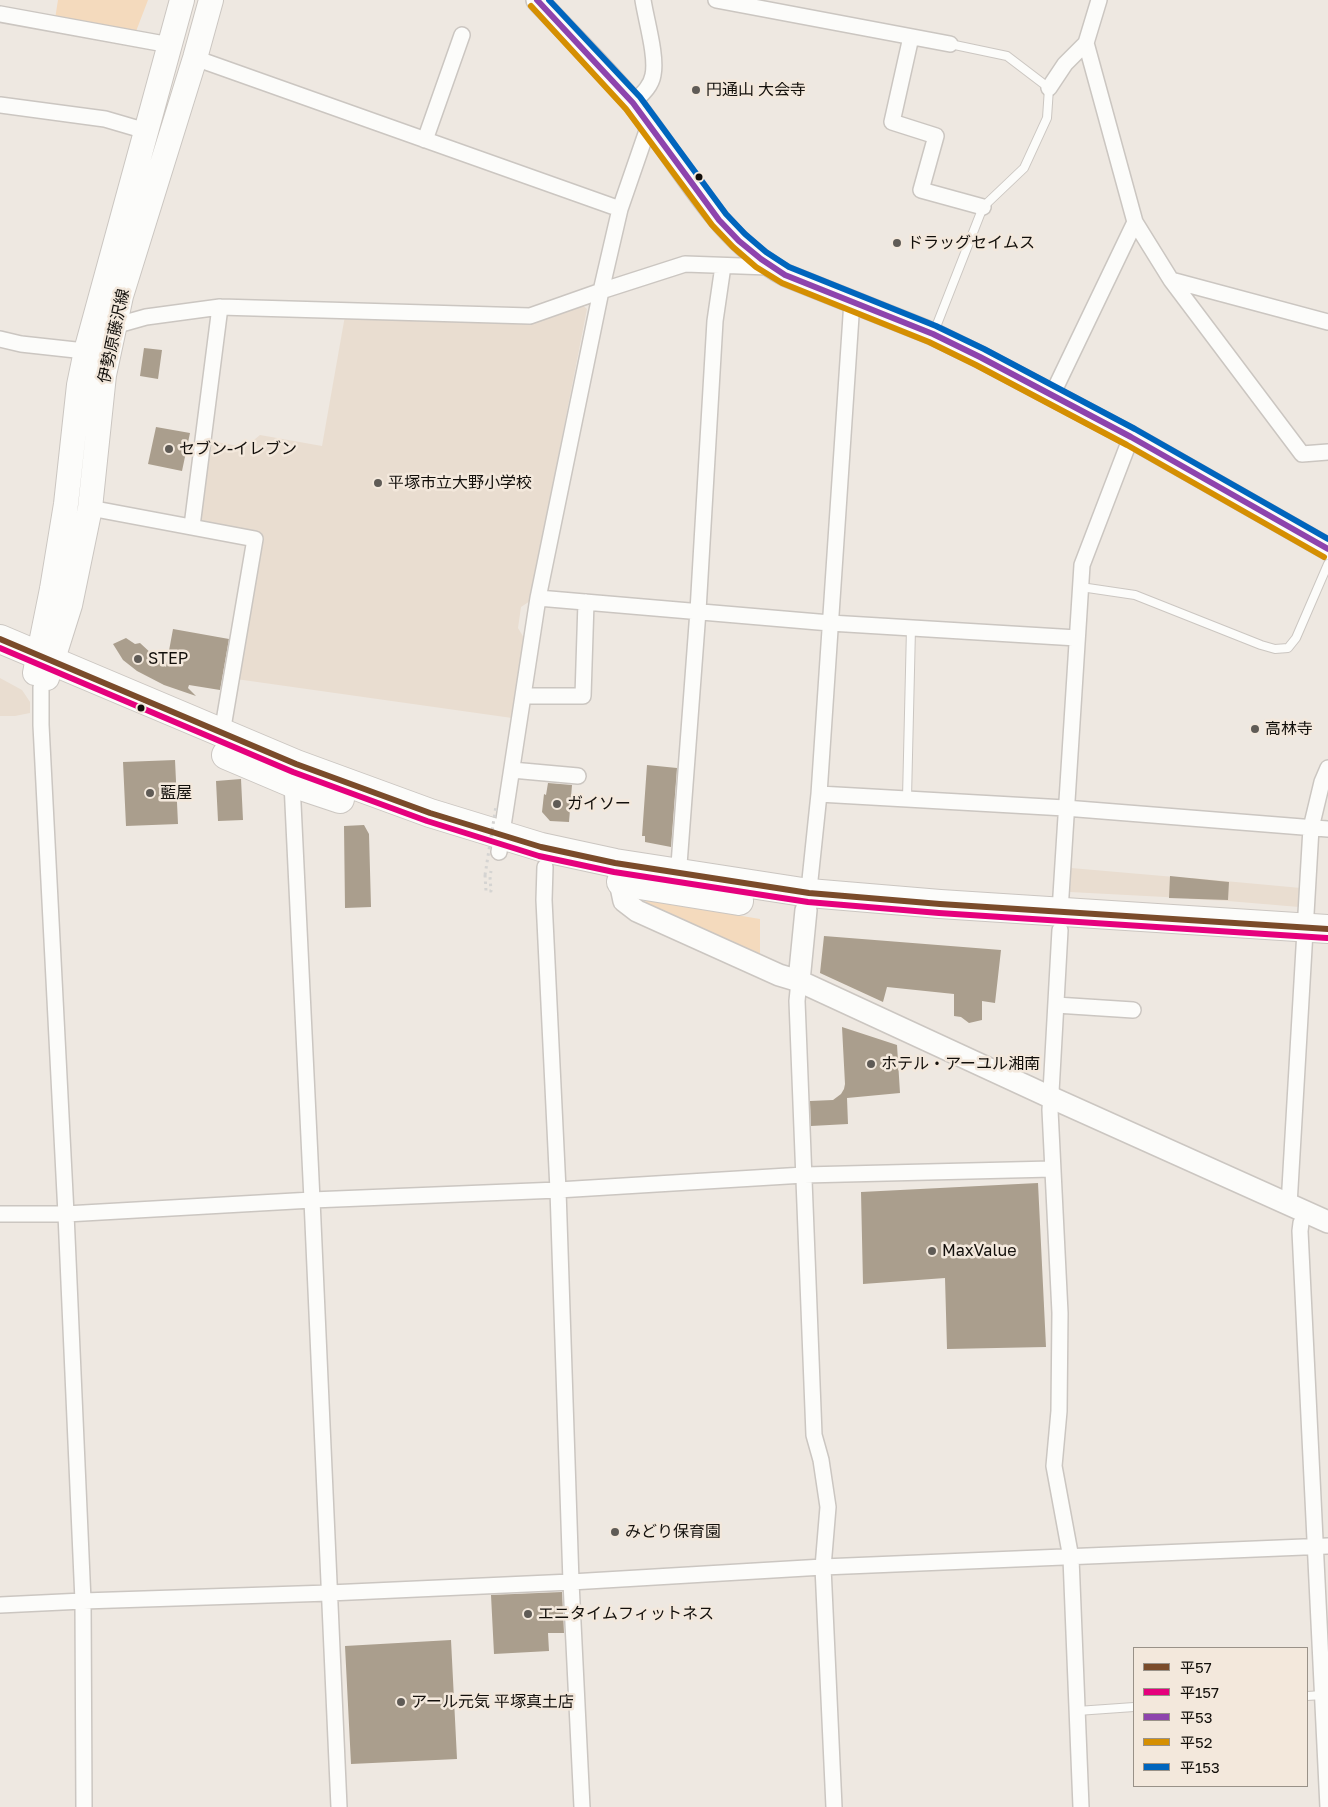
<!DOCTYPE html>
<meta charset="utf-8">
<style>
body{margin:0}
#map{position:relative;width:1328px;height:1807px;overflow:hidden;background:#eee8e1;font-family:"Golos Text","Noto Sans JP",sans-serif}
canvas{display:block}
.legend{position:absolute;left:1133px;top:1647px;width:175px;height:140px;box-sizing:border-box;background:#f3e8dc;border:1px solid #999188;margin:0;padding:6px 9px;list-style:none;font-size:15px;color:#120f0b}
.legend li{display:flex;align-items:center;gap:10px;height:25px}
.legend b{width:25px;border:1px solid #999188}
</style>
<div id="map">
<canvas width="1328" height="1807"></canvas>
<ul class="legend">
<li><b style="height:6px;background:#7a4b2a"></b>平57</li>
<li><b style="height:6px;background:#e5007d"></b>平157</li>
<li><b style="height:6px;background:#8e44ad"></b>平53</li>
<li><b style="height:6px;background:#d58f02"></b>平52</li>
<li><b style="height:6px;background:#0065bd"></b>平153</li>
</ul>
</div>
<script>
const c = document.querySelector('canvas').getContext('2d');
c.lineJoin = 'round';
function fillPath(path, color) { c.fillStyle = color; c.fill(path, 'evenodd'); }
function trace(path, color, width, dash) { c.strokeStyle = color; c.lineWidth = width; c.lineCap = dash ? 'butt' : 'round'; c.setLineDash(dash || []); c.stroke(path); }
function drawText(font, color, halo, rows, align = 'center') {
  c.font = font + ' "Golos Text","Noto Sans JP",sans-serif'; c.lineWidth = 5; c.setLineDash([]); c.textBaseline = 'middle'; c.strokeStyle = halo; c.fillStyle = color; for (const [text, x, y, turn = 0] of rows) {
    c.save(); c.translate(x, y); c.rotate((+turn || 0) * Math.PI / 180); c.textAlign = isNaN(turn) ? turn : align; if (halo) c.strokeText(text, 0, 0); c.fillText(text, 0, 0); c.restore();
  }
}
const built = new Path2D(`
 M581,304L587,309L530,601L521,607L518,628L524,638L512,718L236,679L261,537L201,525L198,520L210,441L245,447L260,435L322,446L346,310L536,322Z
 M0,678L22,690L30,702V713L15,716H0Z
 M1071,868L1186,878L1184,898L1070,892Z
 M1192,878L1301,888L1299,907L1228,901L1189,899Z`);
const green = new Path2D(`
 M58,0H148L135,34L55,19Z
 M646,900L760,919V960L644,904Z`);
const building = new Path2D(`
 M144,348L162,350L158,379L140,376Z
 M156,427L190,433L182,471L148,464Z
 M173,629L229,639L220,690L189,685L188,688L196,696L164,685L137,671L123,660L113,644L126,638L135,644L140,643L166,667Z
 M175,760L178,824L126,826L123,762Z
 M647,765L677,768L671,847L645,842V836H642Z
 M241,779L243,820L218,821L216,781Z
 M548,783L572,785L569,822L550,821L542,812L544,794L546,795Z
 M364,825L369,834L371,907L345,908L344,826Z
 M1170,876L1229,882L1228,900L1169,898Z
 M824,936L1001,950L995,1003L982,1001V1020L969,1023L961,1017L954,1016V994L887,987L883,1002L820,973Z
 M842,1027L897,1045L900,1093L847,1098L848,1124L811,1126L810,1101L833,1100L841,1094L844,1089L845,1084Z
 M1038,1183L1046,1347L947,1349L945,1278L863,1284L861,1192Z
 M562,1592L564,1633H548L549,1651L494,1654L491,1595Z
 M451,1640L457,1759L351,1764L345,1646Z`);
const path = new Path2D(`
 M485,875L486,891H491L490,877L491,871`);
const lane = new Path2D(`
 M934,332L983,207L1024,168L1047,118L1049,88L1007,56L950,44
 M1081,587L1135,595L1261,645L1275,649L1288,648L1296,638L1328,564
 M907,798L911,628
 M1307,1696L1323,1695
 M1077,1711L1134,1707`);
const street = new Path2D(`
 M716,0L950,44
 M1099,0L1086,43L1135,222L1171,280L1302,454L1328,452
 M0,14L170,45
 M911,37L892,122L936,136L921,190L983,207
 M195,58L620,209
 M1049,88L1065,64L1086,43
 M633,103C641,95 651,87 653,75C657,56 646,20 643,0
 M0,105L105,119L146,131
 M425,140L462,35
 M1171,280L1328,322
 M110,329L114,326L146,317L220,307L530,316L601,291L685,264L769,267
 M0,339L21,344L94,352
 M1052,395L1135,222
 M90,508L255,539L221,739
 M192,526L220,307
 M538,598L830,623L1077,638
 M41,687V725L66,1214L83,1601L84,1807
 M523,696H583L586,602
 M512,770L578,776
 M292,783L312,1200L339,1807
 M819,794L1065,808L1328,829
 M499,852L538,598L601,291L620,209L649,125
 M545,867L544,900L558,1190L571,1582L582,1807
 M678,878L698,611L715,321L723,266
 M808,899L819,794L852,301
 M1060,911L1082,565L1131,437
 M1060,930L1050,1110L1060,1313L1059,1411L1054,1466L1071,1558L1081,1807
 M799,981L797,1001L814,1435L821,1460L828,1507L823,1567L834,1807
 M1056,1005L1133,1010
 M1289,1205L1311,828L1322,782L1328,768
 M1306,1212L1301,1223L1300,1231L1328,1807
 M0,1214H66L312,1200L558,1190L804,1175L1052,1169
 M0,1605L83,1601L329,1593L571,1582L823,1567L1328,1546`);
const secondary = new Path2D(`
 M537,0C569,34 603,67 633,103C681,162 716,238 785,275L933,334L980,357L1131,437L1328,549
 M620,882L624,901L637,911L779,975L799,981L1050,1097L1328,1222
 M799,981L806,910`);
const primary = new Path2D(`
 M35,673L52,589L66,504L79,385L86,351L182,0
 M47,678L70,605L90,508L104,375L121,296L195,58L211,0`);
const highway = new Path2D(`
 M0,639L296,764L430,813L541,847L615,863L809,893L940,904L1328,929
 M226,755L292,783L340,799
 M621,882L739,901`);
const pathBridge = new Path2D(`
 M485,875L496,806`);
const bus1 = new Path2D(`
 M0,639L296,764L430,813L541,847L615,863L809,893L940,904L1328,929`);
const bus2 = new Path2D(`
 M0,648L293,772L427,821L539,856L614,872L808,902L939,913L1327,938`);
const bus3 = new Path2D(`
 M537,0L633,103L719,220L739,241L761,259L785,275L933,334L980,357L1131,437L1328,549`);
const bus4 = new Path2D(`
 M531,6L626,109L712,225L733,247L756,267L782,283L929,342L976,365L1127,445L1324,557`);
const bus5 = new Path2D(`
 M549,0L640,97L726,214L745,234L766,252L789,267L936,326L984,349L1135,429L1328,539`);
const markers = [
 [696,90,5,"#5f5b56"],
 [699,177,4.5,"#120f0b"],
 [897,243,5,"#5f5b56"],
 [169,449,5,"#5f5b56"],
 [378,483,5,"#5f5b56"],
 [138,659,5,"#5f5b56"],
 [141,708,4.5,"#120f0b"],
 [1255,729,5,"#5f5b56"],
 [150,793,5,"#5f5b56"],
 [557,804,5,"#5f5b56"],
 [871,1064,5,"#5f5b56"],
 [932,1251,5,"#5f5b56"],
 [615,1532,5,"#5f5b56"],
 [528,1614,5,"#5f5b56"],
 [401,1702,5,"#5f5b56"]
];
const poiNames = [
 ["円通山 大会寺",706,90],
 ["ドラッグセイムス",907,243],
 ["セブン-イレブン",179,449],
 ["平塚市立大野小学校",388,483],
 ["STEP",148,659],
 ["高林寺",1265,729],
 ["藍屋",160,793],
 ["ガイソー",567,804],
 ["ホテル・アーユル湘南",881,1064],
 ["MaxValue",942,1251],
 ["みどり保育園",625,1532],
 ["エニタイムフィットネス",538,1614],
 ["アール元気 平塚真土店",411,1702]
];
const streetNames = [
 ["伊勢原藤沢線",114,336,-78]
];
fillPath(built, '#e9ddd0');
fillPath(green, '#f4dabd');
fillPath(building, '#aa9e8d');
trace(lane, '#cbc6c1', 10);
trace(street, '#cbc6c1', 18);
trace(secondary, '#cbc6c1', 24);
trace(primary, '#cbc6c1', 26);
trace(highway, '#cbc6c1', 30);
trace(path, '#d5d4d2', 3, [2.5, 4]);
trace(lane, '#fcfcfa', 8);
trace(street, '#fcfcfa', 15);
trace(secondary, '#fcfcfa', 21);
trace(primary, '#fcfcfa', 24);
trace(highway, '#fcfcfa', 28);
trace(pathBridge, '#d5d4d2', 3, [2.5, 4]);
trace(bus1, '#7a4b2a', 6);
trace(bus2, '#e5007d', 6);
trace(bus3, '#8e44ad', 6);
trace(bus4, '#d58f02', 6);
trace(bus5, '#0065bd', 6);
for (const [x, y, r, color] of markers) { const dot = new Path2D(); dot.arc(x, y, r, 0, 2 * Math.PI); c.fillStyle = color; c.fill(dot); trace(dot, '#f3e8dc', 2); }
drawText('16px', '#120f0b', '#f3e8dc', poiNames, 'left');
drawText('16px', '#120f0b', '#f3e8dc', streetNames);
</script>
